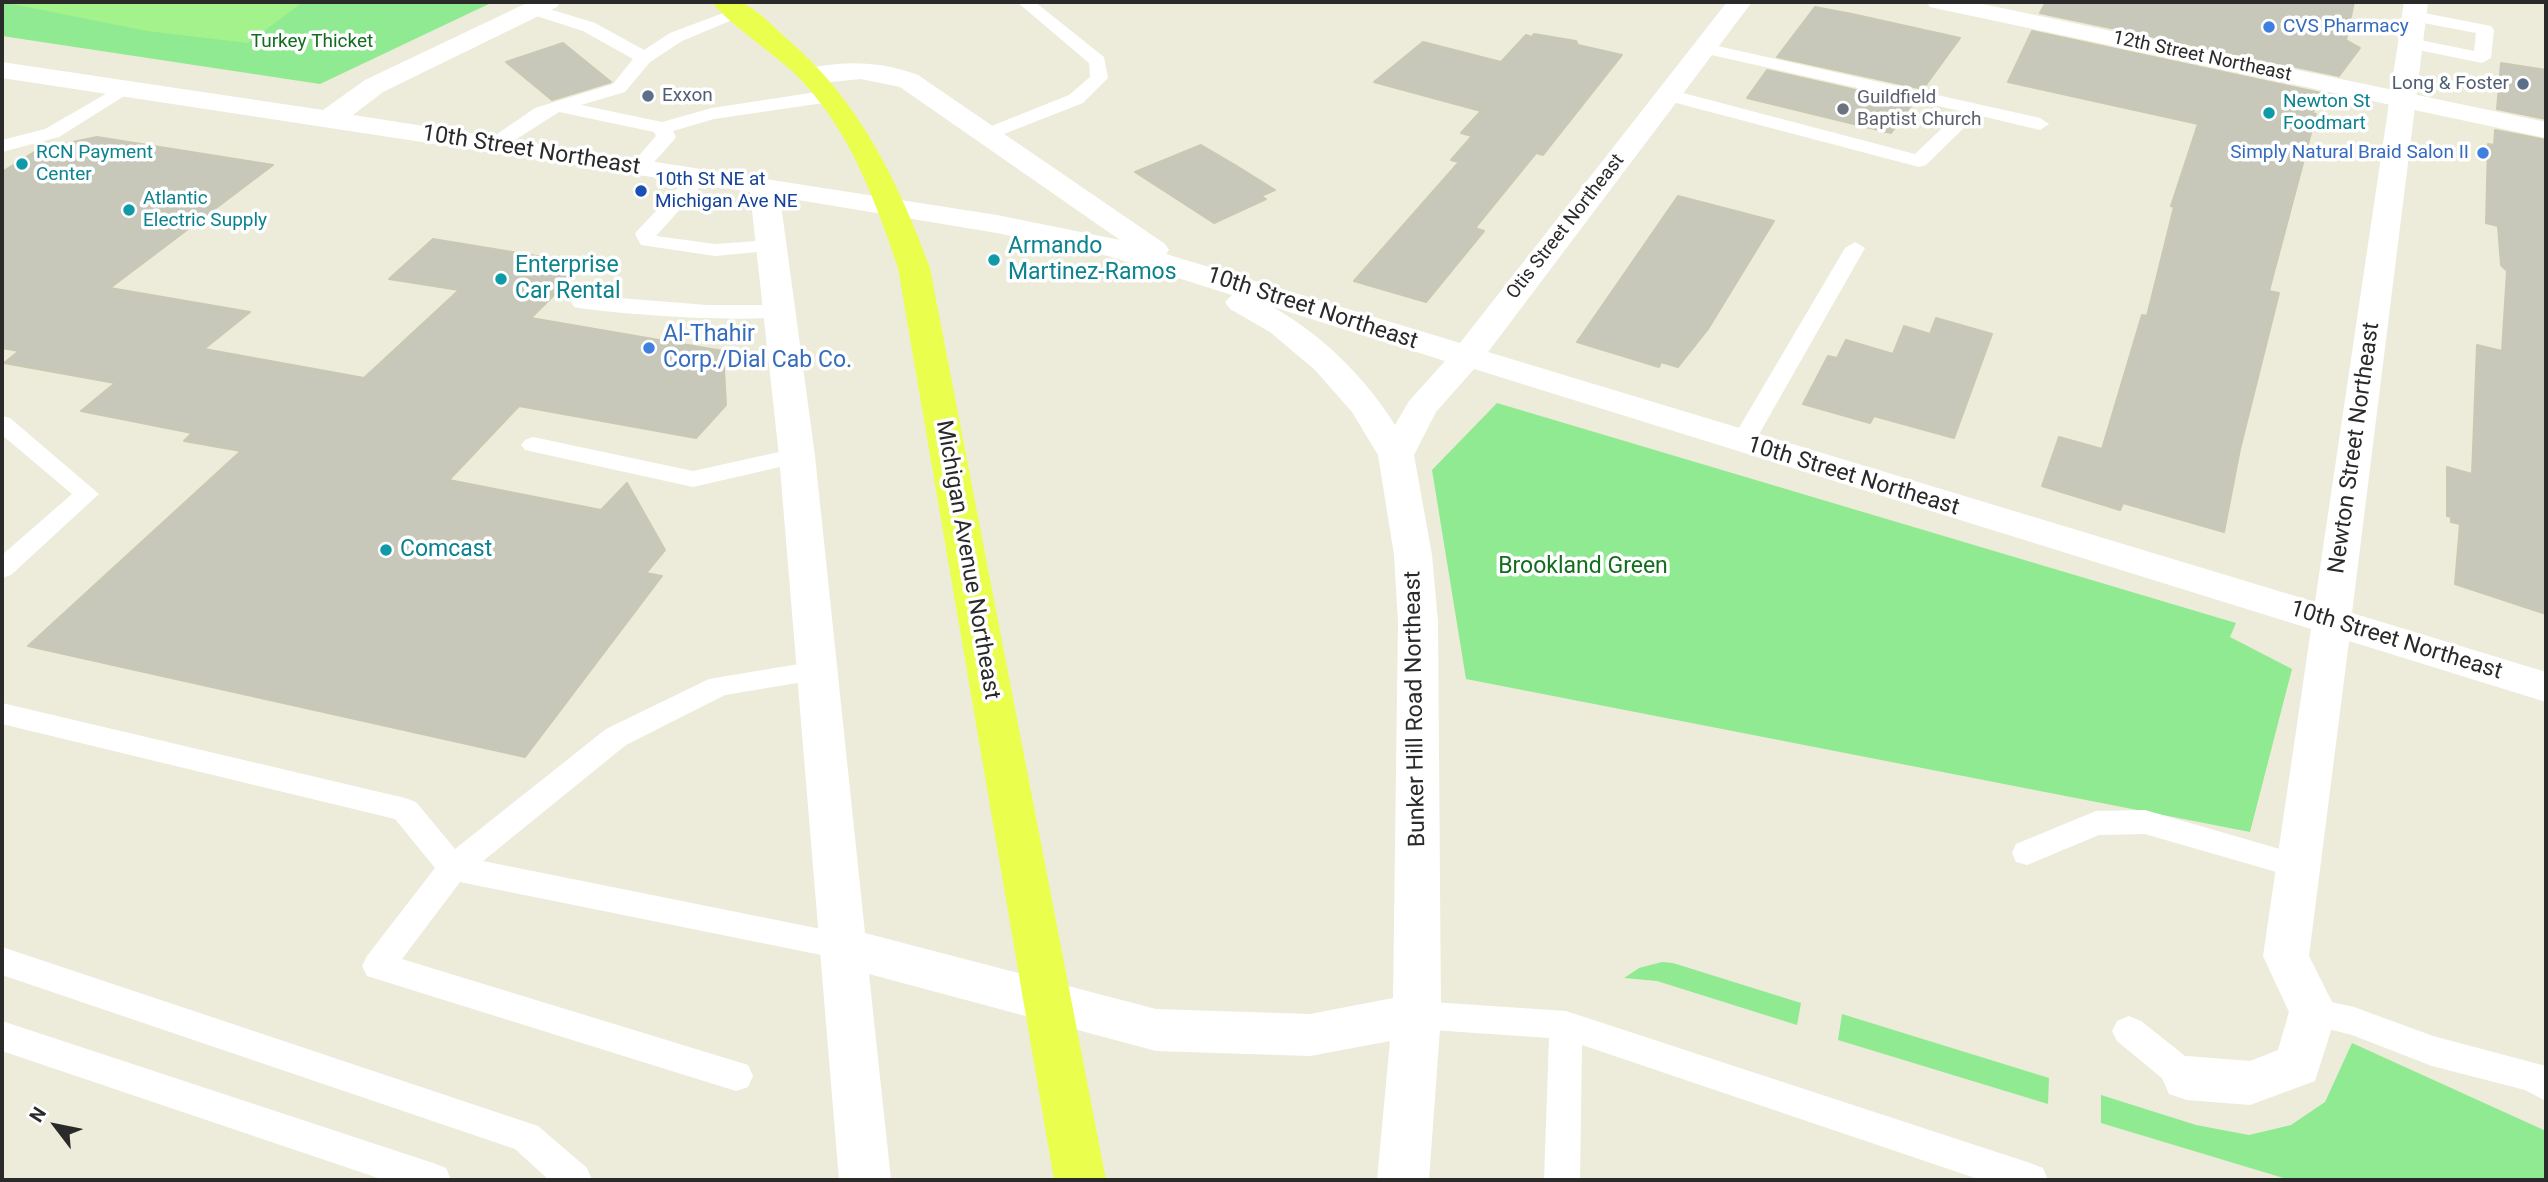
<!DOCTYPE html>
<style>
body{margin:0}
#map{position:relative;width:2548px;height:1182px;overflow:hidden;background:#edecda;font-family:Roboto,sans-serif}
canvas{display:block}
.frame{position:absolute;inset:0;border:4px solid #2a2a2a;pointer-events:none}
.north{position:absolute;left:21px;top:1091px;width:70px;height:70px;-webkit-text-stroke:5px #fff;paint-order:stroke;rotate:302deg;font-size:19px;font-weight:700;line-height:28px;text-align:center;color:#2a2a2a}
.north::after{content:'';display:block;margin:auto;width:24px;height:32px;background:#2a2a2a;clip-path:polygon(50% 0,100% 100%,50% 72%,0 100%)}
</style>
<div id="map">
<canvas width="2548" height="1182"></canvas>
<div class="frame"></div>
<div class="north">N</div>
</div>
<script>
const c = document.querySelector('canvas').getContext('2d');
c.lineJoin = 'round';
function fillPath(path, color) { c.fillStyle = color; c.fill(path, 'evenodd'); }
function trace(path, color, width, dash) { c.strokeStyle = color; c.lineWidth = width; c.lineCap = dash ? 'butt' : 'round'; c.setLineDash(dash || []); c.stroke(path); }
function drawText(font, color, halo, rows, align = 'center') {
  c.font = font + ' Roboto,sans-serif'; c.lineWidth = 7; c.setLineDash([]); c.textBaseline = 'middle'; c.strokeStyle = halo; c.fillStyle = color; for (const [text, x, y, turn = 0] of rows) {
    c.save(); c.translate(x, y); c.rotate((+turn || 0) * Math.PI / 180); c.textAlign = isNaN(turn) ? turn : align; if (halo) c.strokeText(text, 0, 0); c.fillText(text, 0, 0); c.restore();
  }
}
const green = new Path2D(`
 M2,2H493L320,84L2,36Z
 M1497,403L2236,623L2230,637L2292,669L2250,832L1466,679L1432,470Z
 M1662,962L1673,963L1801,1003L1797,1025L1657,981L1624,978L1639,968Z
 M1842,1014L2049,1078L2048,1104L1838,1040Z
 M2352,1043L2546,1131V1180H2290L2101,1123V1095L2196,1125L2249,1135L2291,1125L2325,1102Z`);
const pitch = new Path2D(`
 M2,2H303L248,43L147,31Z`);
const building = new Path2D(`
 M2046,2H2354L2346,40L2360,48L2339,76L2040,13Z
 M1815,7L1852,14L1960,38L1923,89L1777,57Z
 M2032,31L2326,94L2312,113L2316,114L2269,291L2279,293L2240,449L2224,532L2123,503L2120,510L2042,486L2059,437L2102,449L2142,315L2147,316L2174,207L2171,206L2198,124L2008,82Z
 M1534,34L1576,41L1578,45L1622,55L1543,155L1536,153L1475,228L1484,231L1426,302L1354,281L1459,162L1451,160L1472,136L1461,133L1481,111L1374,82L1423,42L1501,62L1526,35L1532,37Z
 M563,43L611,82L552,100L506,62Z
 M2501,63L2546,70V119L2497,109Z
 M1767,70L1913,103L1891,133L1747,98Z
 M2495,130L2546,140V614L2455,584L2460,524L2451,522V517L2447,516V467L2472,474L2477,345L2502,351L2507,271L2501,265L2498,226L2486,223L2488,144L2494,145Z
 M97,137L273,165L110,288L250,312L204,349L364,378L459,290L389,279L433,239L585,264L531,318L723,351L726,405L696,438L519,406L449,480L601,510L627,483L665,550L646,573L662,576L525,757L28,646L241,451L184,441L192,433L81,411L115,383L4,363L19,351L2,348V172L39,149Z
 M1201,145L1235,165L1275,190L1261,196L1266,199L1214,223L1135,172Z
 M1678,196L1774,221L1708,329L1678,367L1661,362L1659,367L1577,342Z
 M1936,318L1992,334L1954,438L1874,416L1870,423L1803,404L1828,356L1837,358L1846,340L1893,354L1904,326L1930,334Z`);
const service = new Path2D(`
 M1017,2H1035L1104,57L1108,78L1083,103L986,141L976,135L979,131L1069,95L1090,77L1089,63Z
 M533,4L595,23L644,50L670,33L734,9L740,8L749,13L682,41L650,62L625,92L581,105L662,122L712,108L830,90L839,96L830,102L714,119L673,131L676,137L673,141L646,171L639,173L629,167L656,136L654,132L559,112L501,149H487L484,145L487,141L535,108L613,84L633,59L583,31L527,13L524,9Z
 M2414,11L2491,26L2494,30L2491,58L2482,63L2404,47L2401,43L2410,38L2474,51L2476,33L2408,20L2405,16L2408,12Z
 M1704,43L2040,118L2049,124L2040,130L1977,115L1926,165L1919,167L1661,99L1659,95L1668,89L1915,154L1960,111L1698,52L1695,48L1698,44Z
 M123,84L132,89L129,93L59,137L2,152V140L45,129Z
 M700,170L710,176L656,236L715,244L772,240L779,242L782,246L779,250L715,256L641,245L635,234L638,230L693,172Z
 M1855,242L1865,248L1754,443L1750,448H1734L1730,443L1845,248Z
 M582,295L707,305H781L792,312C782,327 600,313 574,307L571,302L574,297Z
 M2,416L10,418L99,494L11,575L2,578V555L72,494L2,435Z
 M533,437L693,471L797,448L806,451L809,456L806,461L693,487L525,450L521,445L525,440Z
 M817,661L827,664L831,671L827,678L725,695L626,745L483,861L841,933L852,937L857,946L852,955L841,959L460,882L402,959L748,1065L753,1076L748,1087L736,1091L367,976L362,966L367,956L435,868L395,819L2,724V703L405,798L416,802L455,849L606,729L709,679Z
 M2145,810L2297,854L2308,857L2312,866L2308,875L2297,878L2145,834L2099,835L2027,865L2016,862L2012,853L2016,844L2096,811Z
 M2,947L538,1126L587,1168L592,1180H549L515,1149L2,975Z
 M2313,998L2354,1007L2433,1036L2546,1066V1101L2525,1090L2432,1066L2352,1035L2301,1022L2297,1012L2301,1002Z
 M1417,1001L1566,1011L2030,1163L2043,1168L2048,1180H1981L1582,1045L1580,1180H1544L1549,1038L1417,1029L1405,1025L1401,1015L1405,1005Z
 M2129,1016L2141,1021L2199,1067L2204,1078L2199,1089L2187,1093L2175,1089L2117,1041L2112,1031L2117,1021Z
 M2,1021L433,1163L446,1168L451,1180H384L2,1051Z`);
const minor = new Path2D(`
 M529,2H560L557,7L383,92L353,115L997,215L1120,240L900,87L861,79L811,84L802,82L798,76L802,70C841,60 880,61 918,75L1165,244L1169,250L1166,254L1460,343L1727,2H1752L1488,352L2315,602L2404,2H2428L2352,613L2546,672V702L2349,641L2309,956L2337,1012L2315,1081L2250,1105L2187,1100L2169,1094L2162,1078L2169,1062L2187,1056L2250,1061L2278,1050L2289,1012L2263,956L2311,629L1474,369L1436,412L1414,455L1432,555L1438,622L1441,1015L1429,1180H1377L1390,1041L1310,1056L1156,1051L869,974L891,1180H839L779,456L750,192L2,78V62L323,110L365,80ZM780,197L997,233L1108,256L1232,295L1225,302L1230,309L1270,332L1315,370L1352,412L1378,455L1394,555L1398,622L1393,998L1310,1014L1156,1009L865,933L815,456ZM1273,307L1445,361L1409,401L1395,425C1365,377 1322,335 1273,307Z`);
const tertiary = new Path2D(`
 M1927,2H1973L2546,122V138L1939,9L1930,7Z`);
const primary = new Path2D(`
 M712,2C720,2 731,0 739,2C754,6 774,27 786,38C859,100 897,179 930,268L1106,1180H1054L898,268C874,197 848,125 793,72C774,54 722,18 712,2Z`);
const markers = [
 [2269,27,7,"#3f7fe0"],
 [2523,84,7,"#5c6f8a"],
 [648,96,7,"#5c6f8a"],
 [1843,109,7,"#6b7280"],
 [2269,113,7,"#0f9aa8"],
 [2483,153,7,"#3f7fe0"],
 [22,164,7,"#0f9aa8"],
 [641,191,7,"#1a4fb4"],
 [129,210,7,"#0f9aa8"],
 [994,260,7,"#0f9aa8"],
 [501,279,7,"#0f9aa8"],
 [649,348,7,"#3f7fe0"],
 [386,550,7,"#0f9aa8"]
];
const farShopnames = [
 ["CVS Pharmacy",2283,27],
 ["Simply Natural Braid Salon II",2469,153,"right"]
];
const farParknames = [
 ["Turkey Thicket",312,42]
];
const farStreetnames = [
 ["12th Street Northeast",2202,57,12],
 ["Otis Street Northeast",1566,227,-52]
];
const farServicenames = [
 ["Long & Foster",2509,84],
 ["Exxon",662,96,"left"]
];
const farWorshipnames = [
 ["Guildfield",1857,98],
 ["Baptist Church",1857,120]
];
const farCulturenames = [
 ["Newton St",2283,102],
 ["Foodmart",2283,124],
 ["RCN Payment",36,153],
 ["Center",36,175],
 ["Atlantic",143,199],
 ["Electric Supply",143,221]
];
const farTransitnames = [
 ["10th St NE at",655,180],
 ["Michigan Ave NE",655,202]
];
const streetNames = [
 ["10th Street Northeast",531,151,9],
 ["10th Street Northeast",1312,309,18],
 ["Newton Street Northeast",2355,448,-82],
 ["10th Street Northeast",1853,477,17],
 ["Michigan Avenue Northeast",967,560,80],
 ["10th Street Northeast",2396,641,17],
 ["Bunker Hill Road Northeast",1416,709,-91]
];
const cultureNames = [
 ["Armando",1008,247],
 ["Martinez-Ramos",1008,273],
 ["Enterprise",515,266],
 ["Car Rental",515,292],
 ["Comcast",400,550]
];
const shopNames = [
 ["Al-Thahir",663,335],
 ["Corp./Dial Cab Co.",663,361]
];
const parkNames = [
 ["Brookland Green",1583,567]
];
fillPath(green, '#90ea91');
fillPath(pitch, '#a3f28b');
fillPath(building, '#c8c8ba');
trace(building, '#c9c9b3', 2);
fillPath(service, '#fff');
fillPath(minor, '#fff');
fillPath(tertiary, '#fff');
fillPath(primary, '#eafe4e');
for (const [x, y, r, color] of markers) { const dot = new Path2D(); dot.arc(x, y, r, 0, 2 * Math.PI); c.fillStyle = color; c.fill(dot); trace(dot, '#fff', 2.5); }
drawText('19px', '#366cbe', '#fff', farShopnames, 'left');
drawText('19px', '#136d1f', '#fff', farParknames);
drawText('19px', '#2a2a2a', '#fff', farStreetnames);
drawText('19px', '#4e5e75', '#fff', farServicenames, 'right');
drawText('19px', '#5b616d', '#fff', farWorshipnames, 'left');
drawText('19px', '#0d838f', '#fff', farCulturenames, 'left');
drawText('19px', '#164399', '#fff', farTransitnames, 'left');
drawText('23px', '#2a2a2a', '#fff', streetNames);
drawText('23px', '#0d838f', '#fff', cultureNames, 'left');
drawText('23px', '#366cbe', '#fff', shopNames, 'left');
drawText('23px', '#136d1f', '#fff', parkNames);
</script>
